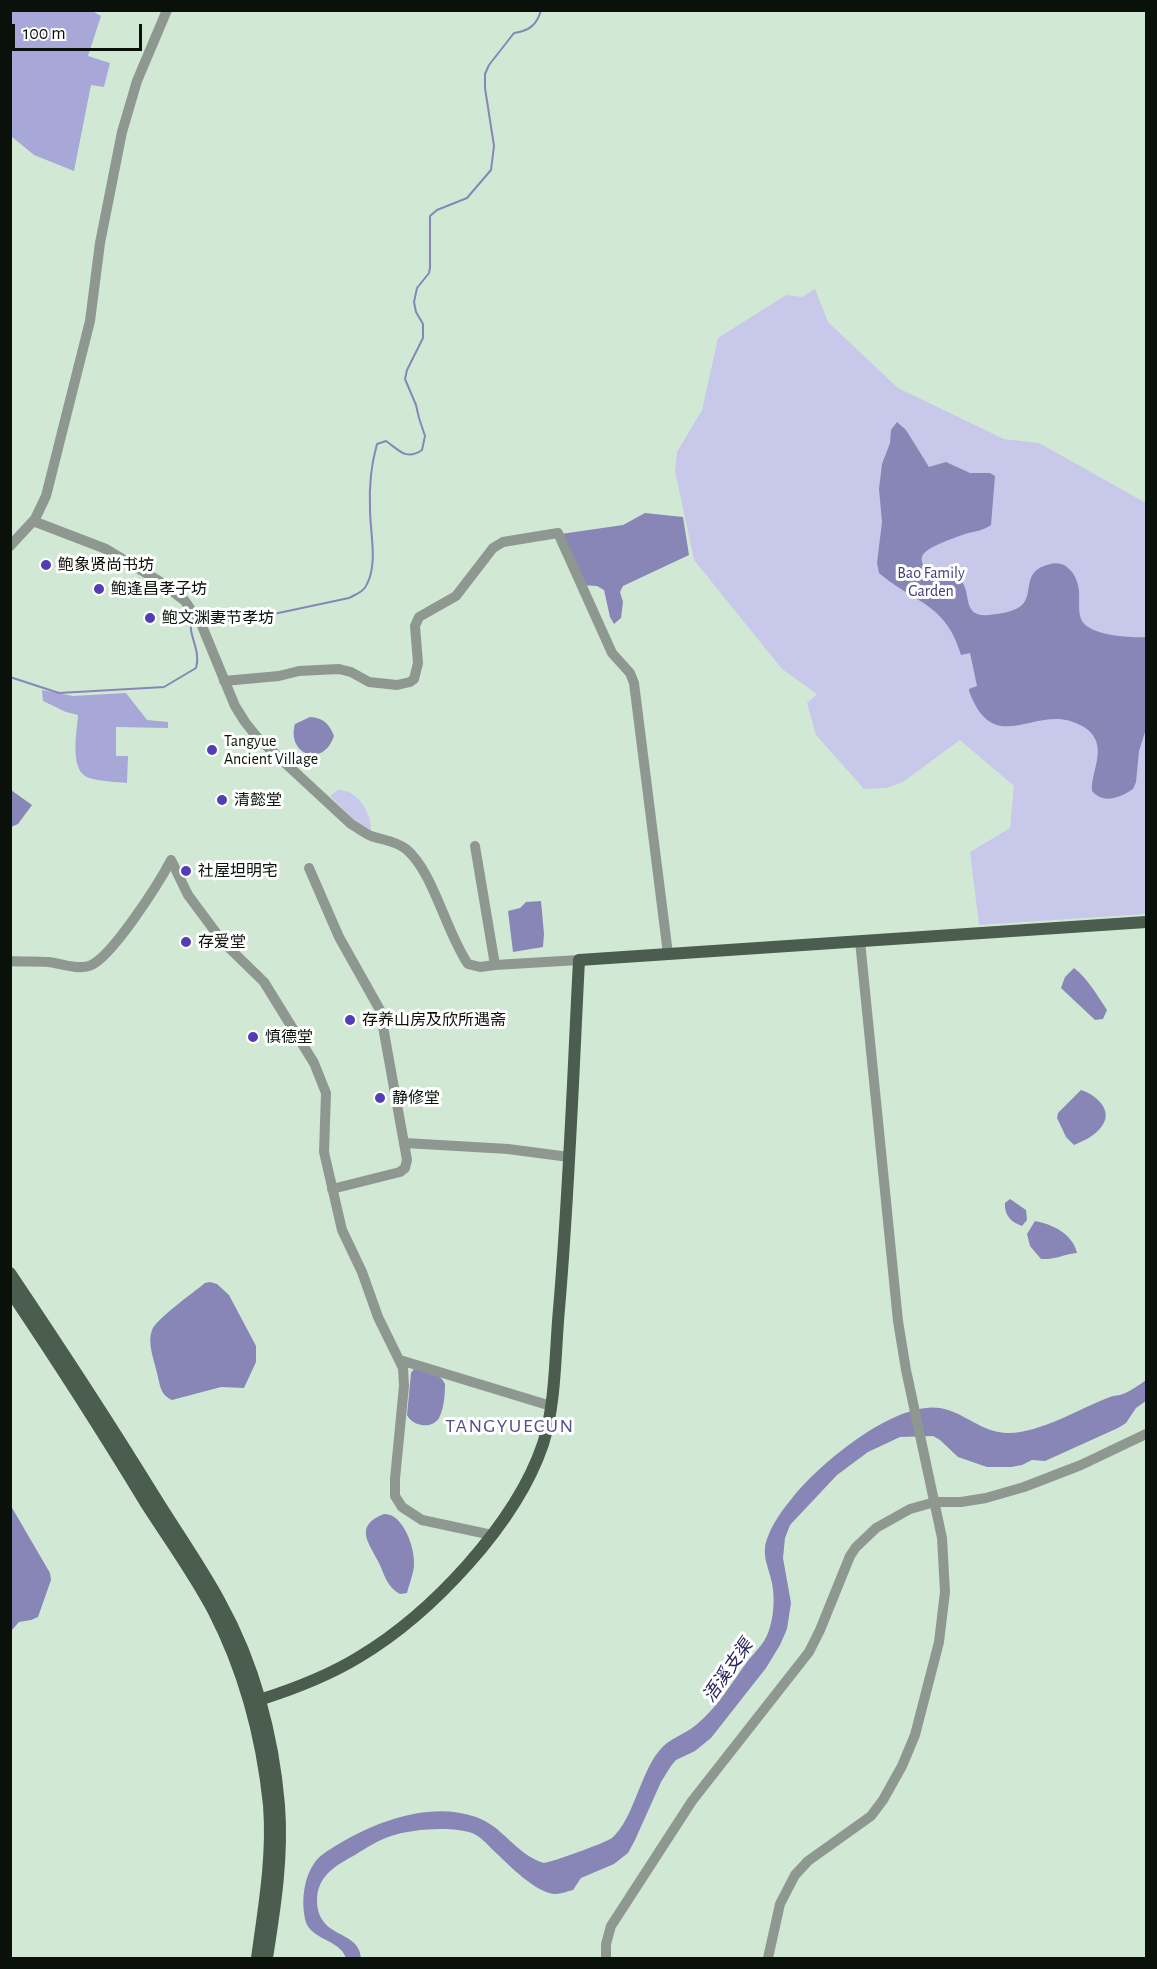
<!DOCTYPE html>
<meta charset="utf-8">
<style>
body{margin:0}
#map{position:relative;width:1157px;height:1969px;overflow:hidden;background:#d1e9d4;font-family:"Alegreya Sans",sans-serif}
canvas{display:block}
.frame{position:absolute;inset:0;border:12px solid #09110a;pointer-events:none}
.scale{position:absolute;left:12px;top:24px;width:130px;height:27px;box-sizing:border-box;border:3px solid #09110a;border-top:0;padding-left:8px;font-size:18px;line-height:21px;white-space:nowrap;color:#09110a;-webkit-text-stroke:4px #fff;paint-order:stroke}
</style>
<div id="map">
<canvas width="1157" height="1969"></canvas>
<div class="frame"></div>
<div class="scale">100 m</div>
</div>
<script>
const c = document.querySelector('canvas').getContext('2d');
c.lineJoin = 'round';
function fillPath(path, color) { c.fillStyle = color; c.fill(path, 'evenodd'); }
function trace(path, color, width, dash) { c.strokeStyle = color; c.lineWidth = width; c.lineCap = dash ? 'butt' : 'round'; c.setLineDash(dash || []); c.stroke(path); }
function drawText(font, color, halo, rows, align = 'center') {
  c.font = font + ' "Alegreya Sans","Noto Sans SC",sans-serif'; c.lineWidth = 6; c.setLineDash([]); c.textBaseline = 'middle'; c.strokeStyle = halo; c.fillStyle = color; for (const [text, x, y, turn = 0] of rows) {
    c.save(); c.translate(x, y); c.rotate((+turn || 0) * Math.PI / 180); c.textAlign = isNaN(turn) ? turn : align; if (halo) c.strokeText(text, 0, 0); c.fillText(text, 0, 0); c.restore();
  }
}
const green = new Path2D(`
 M815,289L828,322L898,388L1004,439L1039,443L1146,503V914L979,925L970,852L1010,828L1014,786L960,740L903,782L887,788L864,789L816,735L807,703L817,694L782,669L694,560L675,471L677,452L702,410L718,338L786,295L802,297Z
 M338,790C357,789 372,813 371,831L357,823L330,796Z`);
const forest = new Path2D(`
 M10,11H92L101,16L88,56L110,63L104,87L91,85L74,171L34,155L11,136Z
 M42,690L73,696L126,693L147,720L168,722V728L116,727V756H128L127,783C117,782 93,781 85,776C70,766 77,731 78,715L66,712L43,701Z`);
const water = new Path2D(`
 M897,422L906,430L929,467L946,462L970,473H990L995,476L991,525C983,531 974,531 965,534C954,538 942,542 931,548C926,551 920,555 922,562C926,578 949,572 958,578C974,589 959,618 989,615C998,614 1016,612 1023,604C1033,592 1023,574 1044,566C1049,564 1055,562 1061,564C1066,565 1069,569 1072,572C1085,590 1075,607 1082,621C1091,636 1131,638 1146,637V729L1139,751L1136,782L1133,789C1121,797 1104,805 1092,791C1091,775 1102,757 1096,741C1093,733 1087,728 1080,725C1036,701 995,761 969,691V689L977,686L970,653L961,655C946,603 914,603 879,573L877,563L882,522L879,489L882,464L890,443L891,430Z
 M645,513L683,517L689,555L623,586L620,592L623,602L621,618L614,624L610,617L604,590L597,586L582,585L561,534L623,525Z
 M310,717C323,718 329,723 334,736C323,769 286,754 295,724Z
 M11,790L32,805L18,824L11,827Z
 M541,901L544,934L543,947L513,952L508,911L520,908L526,902Z
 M1074,968C1088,979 1097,995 1107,1010L1103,1019L1095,1020L1061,988L1065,977Z
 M1081,1090C1095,1094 1114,1110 1102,1126C1095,1136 1085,1140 1074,1145L1066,1137L1057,1118L1058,1113Z
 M1010,1199L1026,1210L1027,1220L1022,1226C1011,1222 1004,1215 1005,1203Z
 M1035,1221C1052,1224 1073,1234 1077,1253C1065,1254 1054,1260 1041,1259L1030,1246L1027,1234Z
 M210,1282L217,1284L229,1295L256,1346V1362L244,1388L221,1387L172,1400C160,1395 160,1384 157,1373C154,1360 147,1343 152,1330C156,1319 193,1293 205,1283Z
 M414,1369C426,1372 440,1372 445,1384C445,1394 444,1409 439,1418C432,1430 412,1426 407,1415L411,1373Z
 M1146,1380V1401L1136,1408L1126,1423L1118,1428L1045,1461L1032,1460L1022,1465L1011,1467H987L958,1457L940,1440L933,1436L900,1437L868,1452L837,1475L790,1525L785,1538L783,1558L791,1603L787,1629L780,1645L766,1668L711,1738L695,1751L676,1760L671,1766L661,1782L635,1840L628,1853L614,1864L581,1878L573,1890C568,1891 561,1894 556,1894C536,1894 507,1863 493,1850C486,1843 481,1837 472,1833C451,1826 412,1829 391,1836C378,1840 366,1848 355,1855C335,1866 317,1876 317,1901C318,1940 359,1929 361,1958H346C340,1939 309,1940 305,1919C301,1900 304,1877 315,1862C321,1854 329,1850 337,1845C376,1821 431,1801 476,1817C503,1826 516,1855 544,1863C552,1862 605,1843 612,1838C633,1820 640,1774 659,1751C669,1738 684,1735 696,1725C717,1708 731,1684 747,1662C754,1653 764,1644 768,1633C774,1617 775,1599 772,1583C769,1568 761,1555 767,1539C772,1524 783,1509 793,1497C820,1463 895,1401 940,1408C964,1412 982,1433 1008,1433C1041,1433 1080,1408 1110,1397C1114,1395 1119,1396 1123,1394C1131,1391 1139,1385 1146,1380Z
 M11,1506L50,1573L51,1580L38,1617L31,1620L19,1622L11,1631Z
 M384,1514C403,1513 415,1548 414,1564C414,1573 409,1584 407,1593L400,1594C387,1587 385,1576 379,1563C369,1543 353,1526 384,1514Z`);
const stream = new Path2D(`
 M201,616L236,622L349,598C356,594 364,592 367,584C378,563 370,532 370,509C369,487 371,465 377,444L386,441C399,450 406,461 422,450L425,436L419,418L416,405L405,379L407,370L423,338V324L416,312L414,302L417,288L429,273L430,268V216L437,210L467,198L491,170L494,146L485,88V74L489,65L514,33C529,31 537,25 541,10
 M10,677L59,693L164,687L196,668C202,649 185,632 193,618`);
const minor = new Path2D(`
 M33,521L106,549L159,581L185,601L202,626L235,706L245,722L257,737L351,824C358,828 364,833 371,836C383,840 396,841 406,849C433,871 446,932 468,964L480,967L495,965
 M10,546L35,519L46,496L90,321L100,243L122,132L137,81L167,10
 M224,681L279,676L299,671L339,669L351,672L369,682L397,685L410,682L414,679L418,663L415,626L419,617L456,596L493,548L503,542L558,533L612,653L630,673L634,683L668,954
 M475,846L495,965L579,960
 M171,860L188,895L223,942L264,982L314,1063L326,1093L324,1152L342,1230L362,1272L378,1317L403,1368L404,1386L395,1479V1496L402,1507L422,1520L492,1535
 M309,868L339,937L380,1010L407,1160L405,1168L400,1172L332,1189
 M10,961C23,962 35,961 48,962C60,963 77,970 89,966C111,959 159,883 171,860
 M405,1143L508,1149L569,1157
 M400,1360L551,1406
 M606,1958V1944L611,1926L692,1801L809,1652L820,1630L850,1556L856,1547L876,1528L910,1509L935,1502H961L986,1498L1024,1487L1081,1465L1146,1434
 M768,1958L780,1904L795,1875L808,1861L871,1816L883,1800L902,1766L915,1735L939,1642L945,1592L942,1538L906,1370L898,1321L860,941`);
const major = new Path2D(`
 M10,1273C59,1346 107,1419 153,1494C175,1530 200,1565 220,1602C254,1663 273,1735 279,1805C283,1857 275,1907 267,1958
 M10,1291C57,1361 102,1431 145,1502C168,1538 193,1572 213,1610C244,1670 262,1737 269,1805C273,1857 264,1907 257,1958
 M259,1700C294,1689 328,1676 359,1657C431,1614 516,1524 543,1444C556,1403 555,1352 559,1309C569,1193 573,1077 579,960L1146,922`);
const markers = [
 [46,565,6,"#533db5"],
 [99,589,6,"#533db5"],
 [150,618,6,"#533db5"],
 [212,750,6,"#533db5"],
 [222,800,6,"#533db5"],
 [186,871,6,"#533db5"],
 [186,942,6,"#533db5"],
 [350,1020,6,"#533db5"],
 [253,1037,6,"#533db5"],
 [380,1098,6,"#533db5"]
];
const poiNames = [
 ["鲍象贤尚书坊",58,565],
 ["鲍逢昌孝子坊",111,589],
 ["鲍文渊妻节孝坊",162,618],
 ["Tangyue",224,741],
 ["Ancient Village",224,759],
 ["清懿堂",234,800],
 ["社屋坦明宅",198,871],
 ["存爱堂",198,942],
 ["存养山房及欣所遇斋",362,1020],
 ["慎德堂",265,1037],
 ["静修堂",392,1098]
];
const parkNames = [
 ["Bao Family",931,573],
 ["Garden",931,591]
];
const waterNames = [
 ["浯溪支渠",728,1671,-55]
];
const quarterNames = [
 ["TANGYUECUN",510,1426]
];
fillPath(green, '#c8c8eb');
fillPath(forest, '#a7a7d8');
fillPath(water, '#8786b6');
trace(stream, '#8786b6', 2);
trace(minor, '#8f9890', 10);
trace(major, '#4b5d4e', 12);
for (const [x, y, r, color] of markers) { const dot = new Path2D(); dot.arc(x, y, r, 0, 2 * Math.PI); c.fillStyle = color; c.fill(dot); trace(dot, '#fff', 2); }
drawText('16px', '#09110a', '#fff', poiNames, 'left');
drawText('16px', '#423d7a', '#fff', parkNames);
drawText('italic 18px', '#2b235e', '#fff', waterNames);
c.letterSpacing = '1.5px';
drawText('20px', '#534e8d', '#fff', quarterNames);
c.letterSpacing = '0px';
</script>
